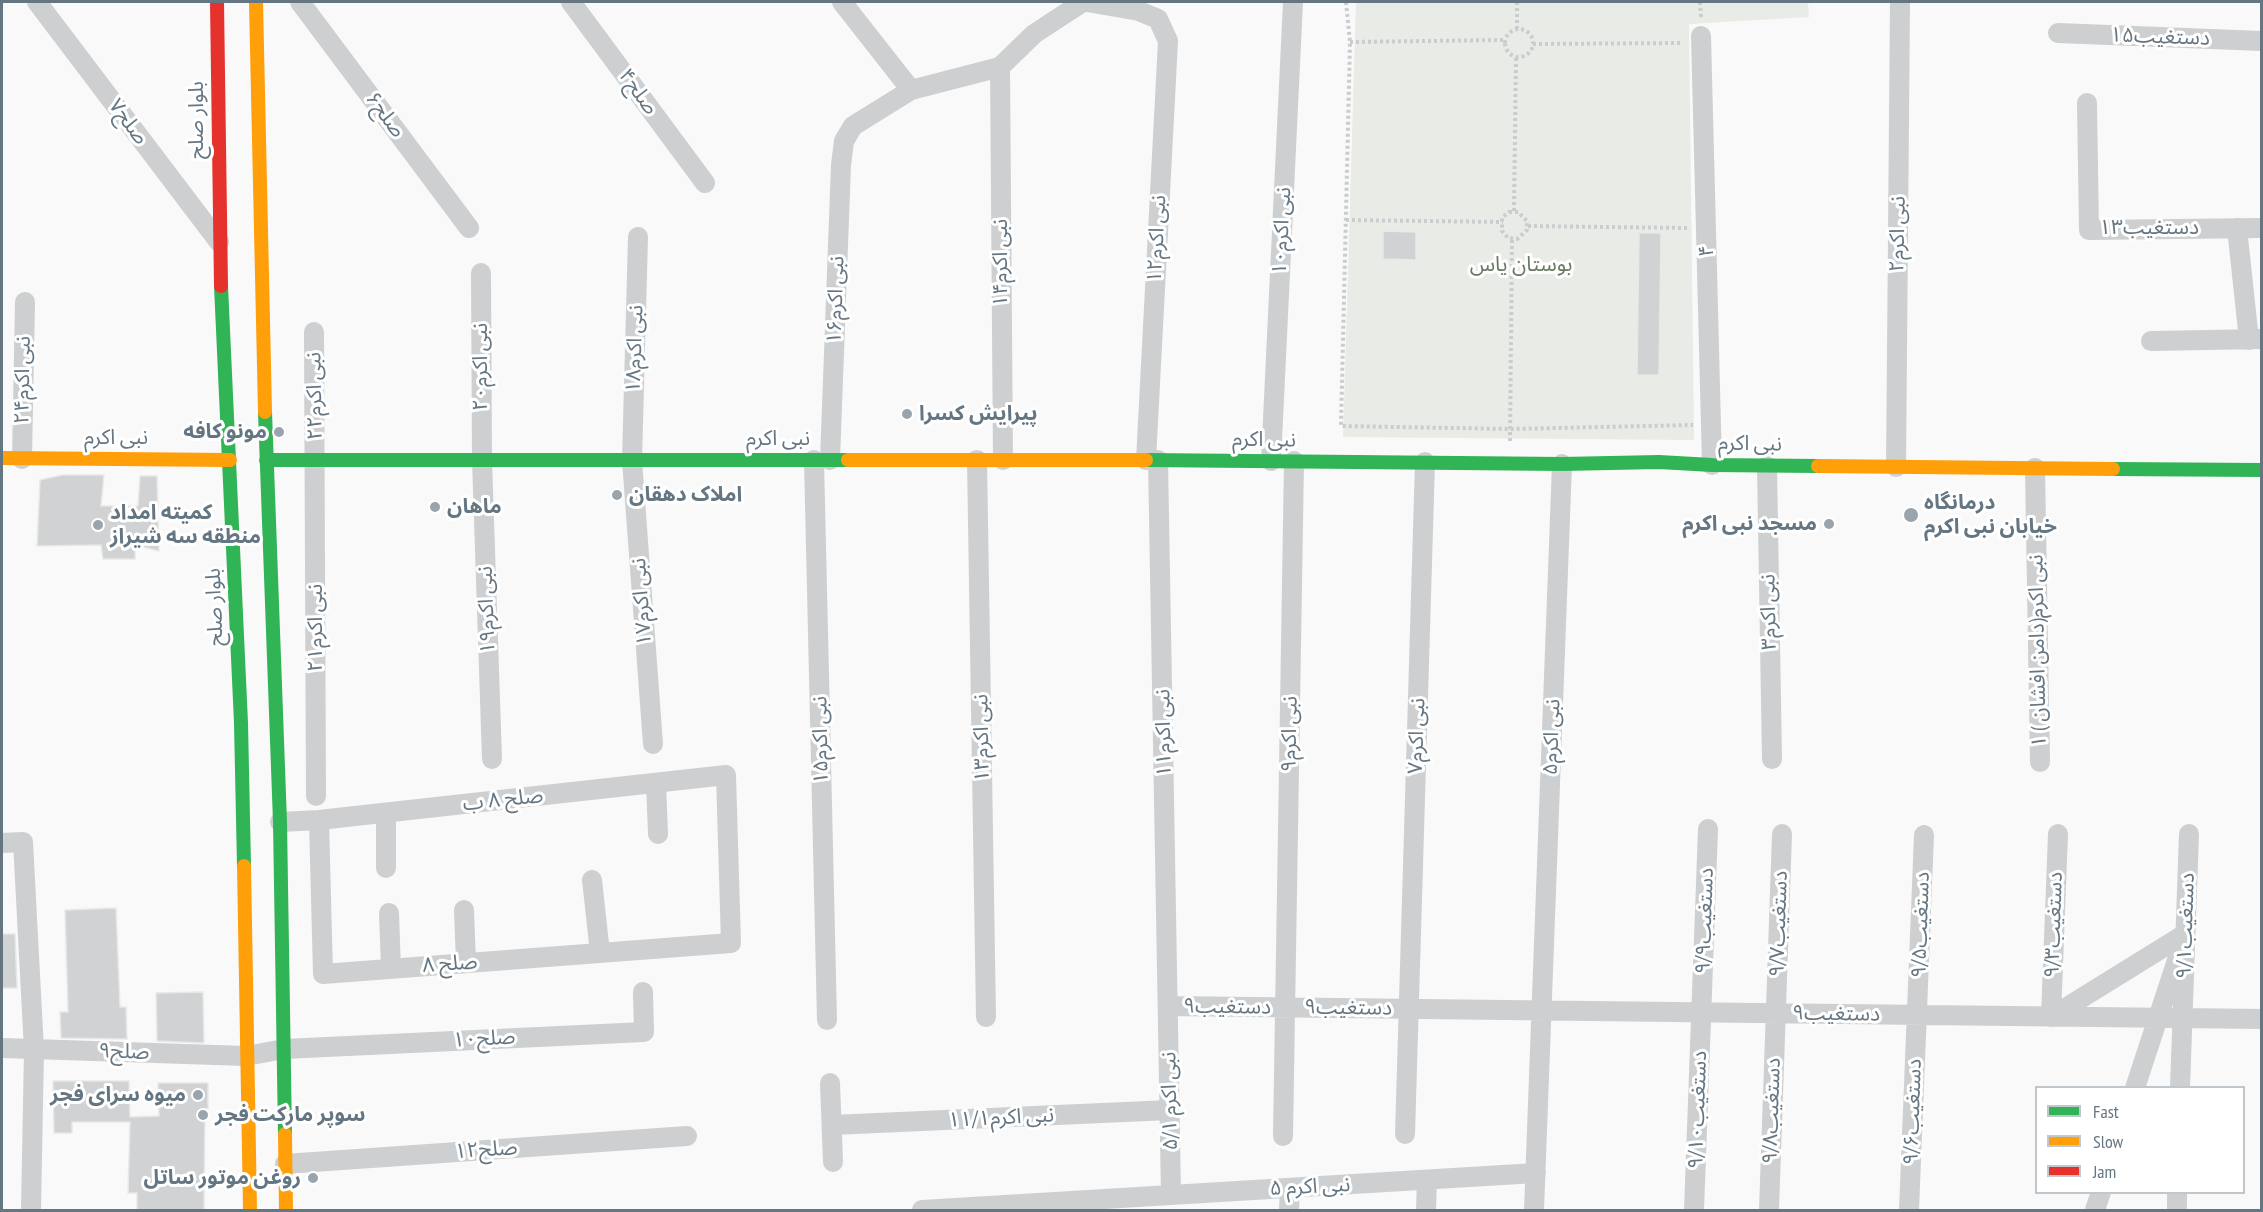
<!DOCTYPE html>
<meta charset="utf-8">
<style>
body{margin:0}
#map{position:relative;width:2263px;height:1212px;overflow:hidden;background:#f9f9f9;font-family:"PT Sans Narrow",sans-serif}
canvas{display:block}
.frame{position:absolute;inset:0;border:3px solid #657683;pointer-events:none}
.legend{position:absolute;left:2035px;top:1086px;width:210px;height:108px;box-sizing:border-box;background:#fff;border:2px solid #c1c8cd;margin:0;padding:8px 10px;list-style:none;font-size:18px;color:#657683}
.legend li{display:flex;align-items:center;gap:12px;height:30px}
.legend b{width:30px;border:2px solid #c1c8cd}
</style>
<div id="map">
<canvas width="2263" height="1212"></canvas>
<div class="frame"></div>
<ul class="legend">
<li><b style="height:8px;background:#30b455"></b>Fast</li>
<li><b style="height:8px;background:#ff9f0a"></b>Slow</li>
<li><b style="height:8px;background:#e5322d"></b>Jam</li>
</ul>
</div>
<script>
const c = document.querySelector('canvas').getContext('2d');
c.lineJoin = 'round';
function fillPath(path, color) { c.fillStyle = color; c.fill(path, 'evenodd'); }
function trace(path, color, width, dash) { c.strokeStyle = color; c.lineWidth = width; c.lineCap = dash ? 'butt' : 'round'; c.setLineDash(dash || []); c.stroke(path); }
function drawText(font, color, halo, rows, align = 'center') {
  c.font = font + ' "PT Sans Narrow","Noto Sans Arabic",sans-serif'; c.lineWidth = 6; c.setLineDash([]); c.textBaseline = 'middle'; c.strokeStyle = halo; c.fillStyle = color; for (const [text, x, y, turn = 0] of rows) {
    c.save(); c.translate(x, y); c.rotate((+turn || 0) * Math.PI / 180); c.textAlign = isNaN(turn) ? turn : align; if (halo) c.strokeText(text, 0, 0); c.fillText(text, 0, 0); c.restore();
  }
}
const green = new Path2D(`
 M1356,2H1808L1809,17L1689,24L1694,440L1343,437Z`);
const building = new Path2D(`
 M1383,231L1416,232V260L1383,259Z
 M1639,233H1661L1659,375H1637Z
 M62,475H104L101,506H138L140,476H157L159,551L135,545V559H103L101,545L37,546L40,480Z
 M116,908L120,1007H126L127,1039L61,1038L60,1012H68L65,910Z
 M2,934H15L17,988H2Z
 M203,992L204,1043L157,1041L156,993Z
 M53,1081H129L130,1117L159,1116L158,1083H208V1109H205L204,1210H137V1193H128L130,1122H72V1133H54Z`);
const path = new Path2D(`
 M1346,2L1350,42L1341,426L1510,429L1693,425
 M1517,2V28
 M1700,2L1701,17
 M1505 43a14 14 0 1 1 28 0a14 14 0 1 1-28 0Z
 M1350,42L1505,40
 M1533,44L1683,43
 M1514,211L1516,57
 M1509,212H1518L1527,221V230L1517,239L1508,238L1502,231V218Z
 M1346,220L1503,222
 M1528,226L1687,228
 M1510,441L1512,239`);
const street = new Path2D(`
 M37,2L219,242
 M300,2L469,228
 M571,2L705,183
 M842,2L911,90
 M1087,2L1139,11L1158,19L1168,41L1146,460
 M2058,33L2262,41
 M1701,36L1712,465
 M1000,67L1003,460
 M2087,103L2089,230L2262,228
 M2237,228L2249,340
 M638,237L632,460L653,744
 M481,273L482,460L492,759
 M314,332L316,796
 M2151,341L2262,339
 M22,459L25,302
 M814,460L827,1020
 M830,460L841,165L844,141L853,126L911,90L1000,67L1034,34L1083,2
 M977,460L986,1017
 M1158,460L1171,1195
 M1271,461L1293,2
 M1767,466L1772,759
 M1896,467L1900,2
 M2035,468L2040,762
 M656,783L658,834
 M386,813V868
 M280,822L319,820L726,775L731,943L323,974L319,820
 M2,843L23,842L34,1050L31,1210
 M592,880L600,953
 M464,910L466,963
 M389,913L391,969
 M1169,1006L2262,1019
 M2051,1017L2058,834
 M2051,1017L2185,934
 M2,1048L246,1056L284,1049L644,1032L643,992
 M830,1083L833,1162
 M2135,1088L2178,957
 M2180,1088L2189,834
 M832,1125L1170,1110
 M1405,1134L1425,462
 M1283,1136L1294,461
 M285,1164L687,1136
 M922,1210L1536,1173
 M1289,1210L1290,1188
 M1426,1210L1427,1180
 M1534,1210L1562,464
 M1694,1210L1708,829
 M1769,1210L1782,834
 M1909,1210L1924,835
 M2095,1210L2101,1192
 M2177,1210V1192`);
const fast = new Path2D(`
 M221,286L241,723L244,866
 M265,412L280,822L285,1134
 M266,460H848
 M1146,460L1562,464L1659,462L1712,465L1818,466
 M2113,469L2262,470`);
const slow = new Path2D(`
 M256,2L265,412
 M2,458L230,460
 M848,460H1146
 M1818,466L2113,469
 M244,866L250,1210
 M285,1134L286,1210`);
const jam = new Path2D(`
 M217,2L221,286`);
const markers = [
 [907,414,6,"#99a4ac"],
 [279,432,6,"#99a4ac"],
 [617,495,6,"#99a4ac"],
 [435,507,6,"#99a4ac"],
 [1911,515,8,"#99a4ac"],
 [1829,524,6,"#99a4ac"],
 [98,525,6,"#99a4ac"],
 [198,1095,6,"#99a4ac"],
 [203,1115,6,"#99a4ac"],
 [313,1178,6,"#99a4ac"]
];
const streetNames = [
 ["دستغیب۱۵",2160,37,2],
 ["صلح۴",638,92,54],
 ["صلح۶",385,115,53],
 ["بلوار صلح",197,120,-90],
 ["صلح۷",128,122,53],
 ["دستغیب۱۳",2149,228],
 ["نبی اکرم۱۰",1282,231,-87],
 ["نبی اکرم۲",1898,234,-89],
 ["نبی اکرم۱۲",1157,239,-87],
 ["۴",1707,251,-92],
 ["نبی اکرم۱۴",1001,263,-90],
 ["نبی اکرم۱۶",836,300,-88],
 ["نبی اکرم۱۸",635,349,-88],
 ["نبی اکرم۲۰",481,367,-90],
 ["نبی اکرم۲۴",23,380,-89],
 ["نبی اکرم۲۲",315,396,-91],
 ["نبی اکرم",116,438],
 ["نبی اکرم",778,439],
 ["نبی اکرم",1264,440,1],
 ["نبی اکرم",1750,444,1],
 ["نبی اکرم۱۷",642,602,-94],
 ["بلوار صلح",215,607,-92],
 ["نبی اکرم۱۹",487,610,-92],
 ["نبی اکرم۳",1769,612,-91],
 ["نبی اکرم۲۱",316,628,-90],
 ["۱ نبی اکرم(دامن افشان )",2038,651,-91],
 ["نبی اکرم۱۱",1164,733,-91],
 ["نبی اکرم۹",1290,734,-89],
 ["نبی اکرم۷",1417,736,-88],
 ["نبی اکرم۵",1552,737,-88],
 ["نبی اکرم۱۳",982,738,-91],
 ["نبی اکرم۱۵",821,740,-91],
 ["صلح ۸ ب",503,800,-6],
 ["دستغیب۹/۹",1705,921,-88],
 ["دستغیب۹/۷",1779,924,-88],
 ["۹/۵دستغیب",1921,925,-88],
 ["دستغیب۹/۳",2054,925,-88],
 ["دستغیب۹/۱",2186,926,-88],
 ["۸ صلح",450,964,-4],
 ["دستغیب۹",1227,1007,1],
 ["۹دستغیب",1348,1008,1],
 ["دستغیب۹",1836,1014,1],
 ["صلح۱۰",484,1039,-3],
 ["صلح۹",124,1052,2],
 ["نبی اکرم ۵/۱",1170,1101,-91],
 ["دستغیب۹/۱۰",1698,1110,-88],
 ["دستغیب۹/۸",1772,1111,-88],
 ["دستغیب۹/۶",1913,1112,-88],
 ["نبی اکرم۱۱/۱",1001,1118,-3],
 ["صلح۱۲",486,1150,-4],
 ["نبی اکرم ۵",1310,1187,-3]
];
const parkNames = [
 ["بوستان یاس",1521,265]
];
const poiNames = [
 ["پیرایش کسرا",919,414],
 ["مونو کافه",267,432,"right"],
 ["املاک دهقان",629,495],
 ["درمانگاه",1924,503],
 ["خیابان نبی اکرم",1924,527],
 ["ماهان",447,507],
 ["کمیته امداد",110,513],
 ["منطقه سه شیراز",110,537],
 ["مسجد نبی اکرم",1817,524,"right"],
 ["میوه سرای فجر",186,1095,"right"],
 ["سوپر مارکت فجر",215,1115],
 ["روغن موتور ساتل",301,1178,"right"]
];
fillPath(green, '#e8ebe6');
fillPath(building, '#d0d2d3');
trace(building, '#e8e8e8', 1.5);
trace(path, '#cbcccd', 4, [3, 3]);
trace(street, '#cecfd0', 20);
trace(fast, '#30b455', 14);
trace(slow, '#ff9f0a', 14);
trace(jam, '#e5322d', 14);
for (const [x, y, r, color] of markers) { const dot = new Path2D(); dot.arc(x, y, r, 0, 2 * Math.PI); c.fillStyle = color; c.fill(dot); trace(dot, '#fff', 2); }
drawText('21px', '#657683', '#fff', streetNames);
drawText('21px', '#687a64', '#fff', parkNames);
drawText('bold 21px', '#657683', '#fff', poiNames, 'left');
</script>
